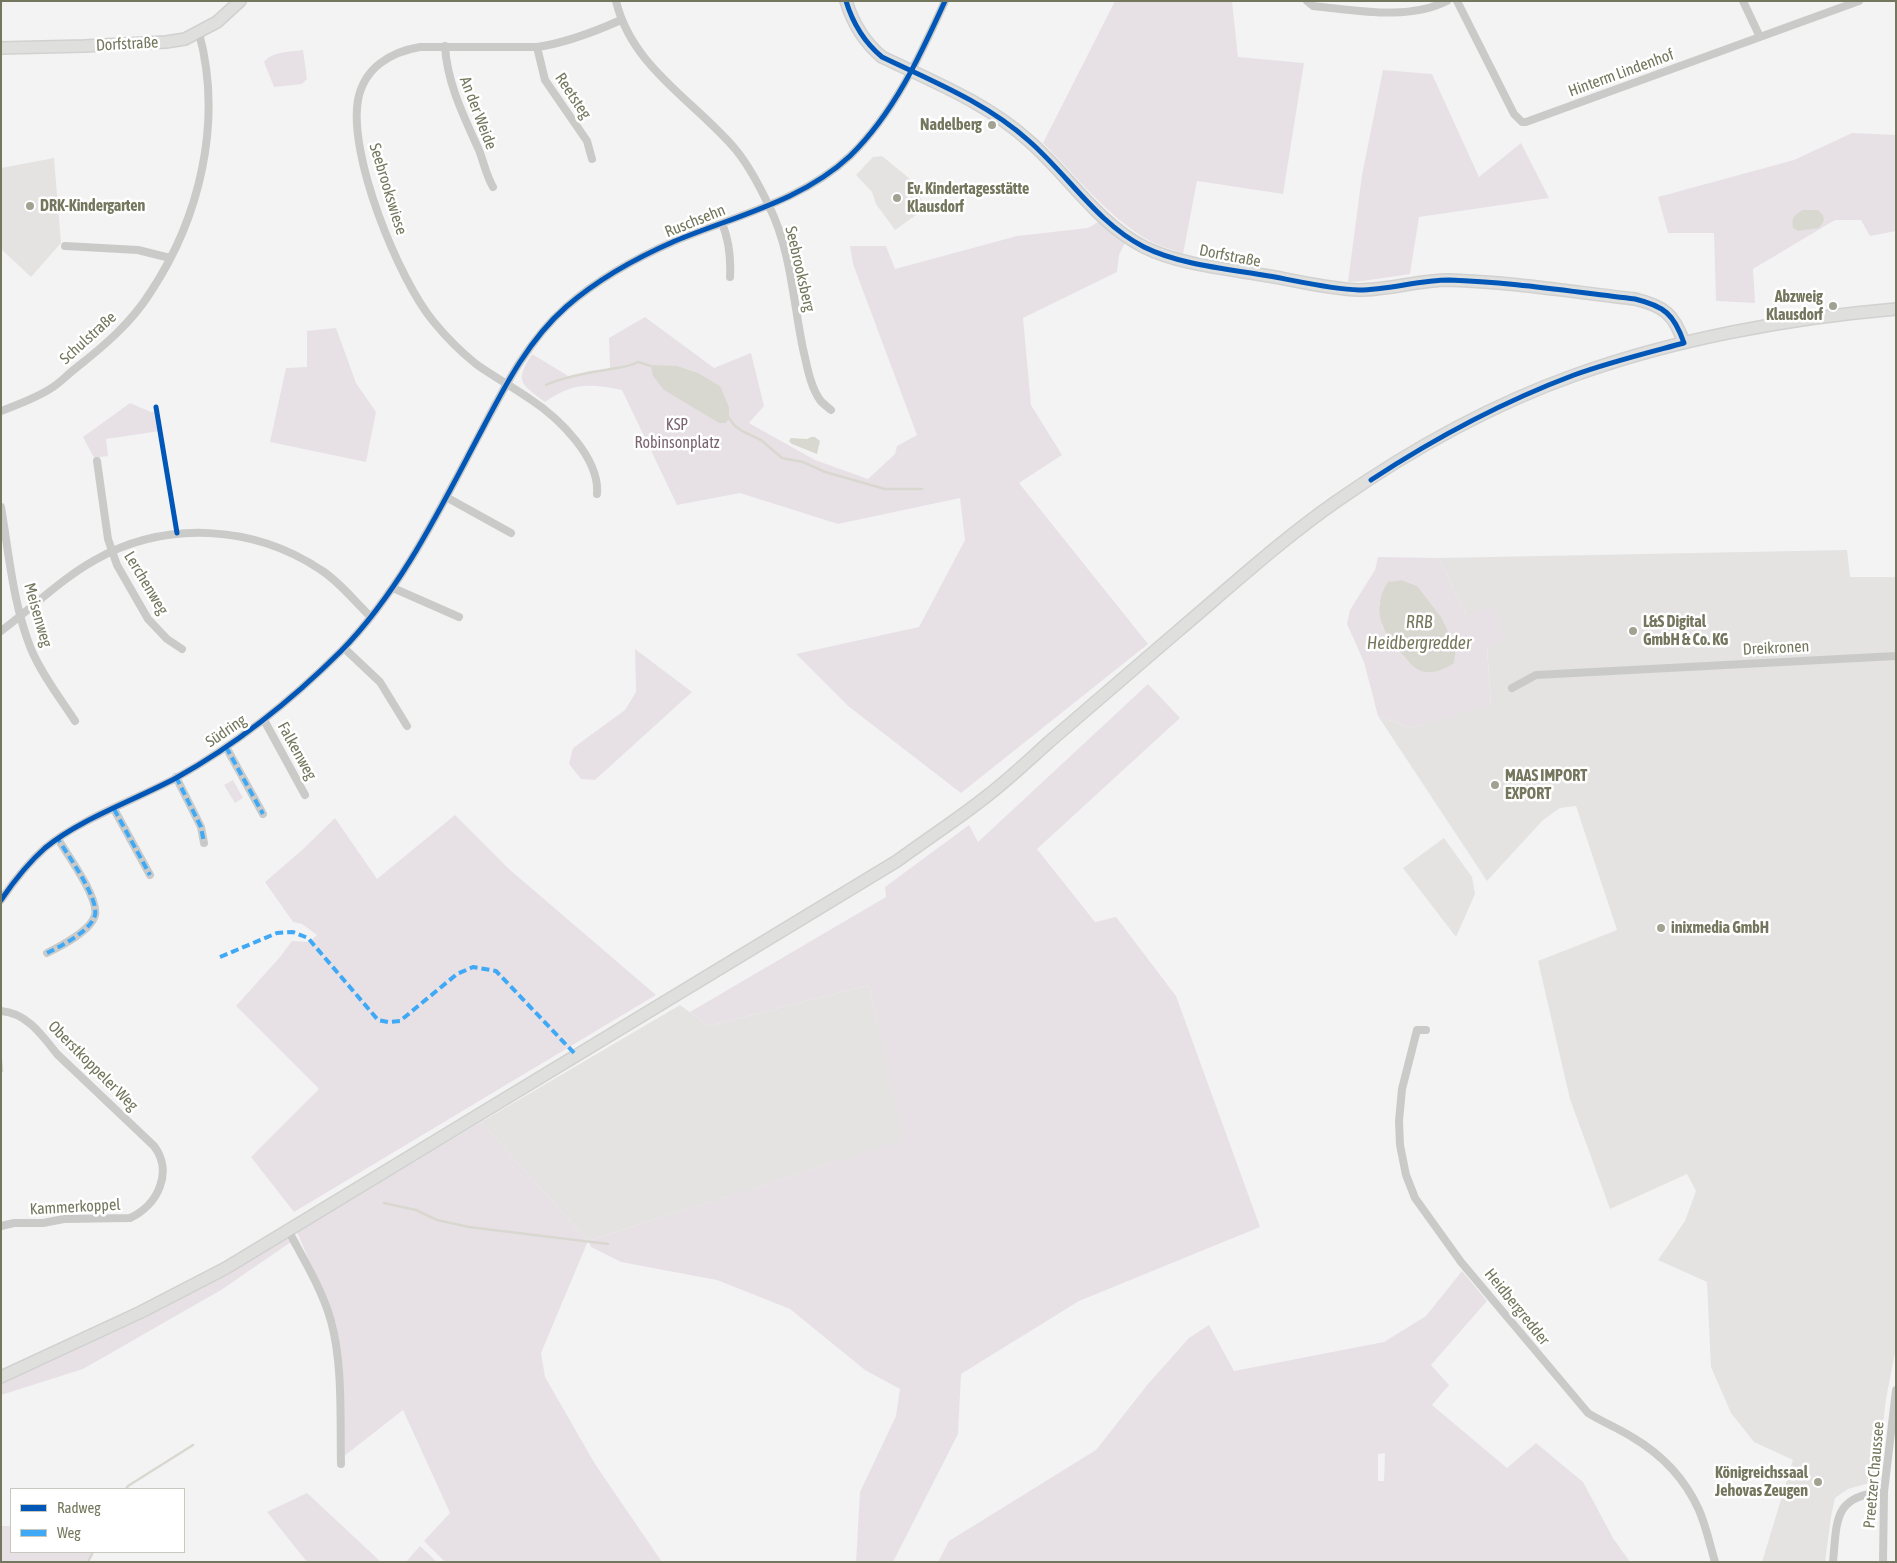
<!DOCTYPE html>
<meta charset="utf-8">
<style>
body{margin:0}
#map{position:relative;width:1897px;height:1563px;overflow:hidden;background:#f4f3f4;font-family:"Asap Condensed",sans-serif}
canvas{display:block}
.frame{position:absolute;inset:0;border:2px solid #74775d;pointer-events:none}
.legend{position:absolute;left:10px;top:1488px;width:175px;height:65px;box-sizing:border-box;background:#fff;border:1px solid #c7c9be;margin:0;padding:6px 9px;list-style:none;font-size:15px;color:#74775d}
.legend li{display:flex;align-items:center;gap:10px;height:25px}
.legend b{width:25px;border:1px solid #c7c9be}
</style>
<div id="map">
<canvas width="1897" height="1563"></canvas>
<div class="frame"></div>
<ul class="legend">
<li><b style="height:6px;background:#0057b8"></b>Radweg</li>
<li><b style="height:6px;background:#3fa9f5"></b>Weg</li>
</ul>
</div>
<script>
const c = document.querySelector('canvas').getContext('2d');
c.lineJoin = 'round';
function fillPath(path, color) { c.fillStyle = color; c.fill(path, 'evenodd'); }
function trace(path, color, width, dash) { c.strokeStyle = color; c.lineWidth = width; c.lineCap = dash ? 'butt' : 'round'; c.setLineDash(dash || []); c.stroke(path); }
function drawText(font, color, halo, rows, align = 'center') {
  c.font = font + ' "Asap Condensed",sans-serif'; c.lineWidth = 5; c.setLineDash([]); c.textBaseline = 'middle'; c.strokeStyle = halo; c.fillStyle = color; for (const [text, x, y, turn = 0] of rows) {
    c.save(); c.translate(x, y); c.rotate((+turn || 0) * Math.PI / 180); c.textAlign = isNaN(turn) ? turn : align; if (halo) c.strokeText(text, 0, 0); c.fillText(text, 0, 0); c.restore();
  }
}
const built = new Path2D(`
 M882,156L910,179L926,208L895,230L876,204L872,192L856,175L873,157Z
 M54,158L61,243L31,277L1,249V168Z
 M1847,550L1850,577H1896V1347L1886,1399L1877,1476L1869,1483L1848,1489L1835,1498L1831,1517L1825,1562H1762L1793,1460L1754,1442L1731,1413L1711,1367L1707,1282L1658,1260L1685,1221L1696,1191L1687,1174L1610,1209L1570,1099L1538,961L1617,930L1576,806L1560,808L1543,820L1487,881L1378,716L1411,728L1491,704L1487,647L1466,615L1439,558Z
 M1444,838L1472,877L1475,894L1456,937L1403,868Z
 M869,985L905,1140L588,1241L481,1122L680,1005L709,1026Z`);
const green = new Path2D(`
 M1115,1H1232L1238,57L1304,63L1283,194L1197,181L1183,254C1172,249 1158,246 1148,240C1108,217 1075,175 1043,143Z
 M303,50L307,79L302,84L274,87L264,62C273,51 289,52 303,50Z
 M1383,70L1432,74L1479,177L1521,143L1549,198L1419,217L1410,274L1363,281L1348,282L1362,175Z
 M1852,133L1896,135V231L1870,236L1861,220H1835L1753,269L1755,303L1716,301L1714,233H1668L1658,197L1794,160Z
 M1098,222L1125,243L1119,255L1117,272L1023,318L1031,405L1062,455L1019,483L1148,644L961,793L848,706L796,654L919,627L965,540L960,498L838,524L740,493L677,505L622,390C589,384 574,382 545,402C521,384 514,382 532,354L570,377L589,371L610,369L609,338L645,317L714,368L751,353L764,406L749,423L815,460L868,479L895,454L897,446L917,435L853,264L850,246H886L895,269L1017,236L1088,228Z
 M336,328L356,383L376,412L366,462L270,442L286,368L307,367V331Z
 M130,403L151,412L157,411L160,431L106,439L108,456L94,458L83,437Z
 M1378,557L1439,558L1466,615L1492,607L1501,622L1503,639L1487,648L1491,705L1411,728L1378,716L1364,662L1347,624L1350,610L1375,570ZM1391,582L1383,629L1379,603Z
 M635,649L692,692L595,780L581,779L569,764L573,748L625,710L636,692Z
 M1148,684L1180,718L1037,849L1095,922L1116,917L1176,996L1260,1227L1079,1301L961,1374L958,1434L893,1562H856L860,1492L896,1416L900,1389L865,1370L790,1309L717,1280L621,1262L591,1247L588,1241L541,1353L545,1377L595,1464L662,1562H445L424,1541L450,1513L403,1410L343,1457L339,1352L336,1324L297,1232L481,1122L588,1241L904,1140L869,985L709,1026L690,1012L886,897L885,887L969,825L978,842Z
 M233,780L243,798L235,803L224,785Z
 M455,815L509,869L656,995L294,1212L251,1157L319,1089L236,1006L280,957L292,941L309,942L317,935L302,924L293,922L265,882L301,851L335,818L377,879Z
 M286,1238L291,1242L221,1290L83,1369L1,1395V1383L122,1327Z
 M1462,1271L1487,1301L1431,1365L1449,1385L1432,1405L1507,1468L1536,1443L1583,1482L1613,1538L1630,1562H938L949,1541L1096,1450L1148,1384L1189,1338L1209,1325L1234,1371L1384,1342L1426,1316ZM1385,1453L1384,1481H1378V1454Z
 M307,1493L381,1562H307L267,1512Z
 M1,1526H11V1552H93L88,1562H1Z
 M420,1546L437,1562H406Z`);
const water = new Path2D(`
 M1803,210H1818L1823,215L1824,221L1819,228L1798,231L1793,228C1791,218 1794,215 1803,210Z
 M655,365L677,366L698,373L720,386L729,407V418L726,423H719L664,390L653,376L651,366Z
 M811,437H815L820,441L817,454L792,444L789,441L791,438L807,439Z
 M1401,580L1417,586L1441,617L1456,648L1454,663C1445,669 1436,673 1425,672C1416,671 1410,663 1404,656C1383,635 1369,608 1389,581L1391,582Z`);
const stream = new Path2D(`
 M546,385C566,376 589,373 611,369C621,367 629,367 638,362L651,366
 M729,418L734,425L742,431L761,440L782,458L803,462L825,472L885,489H922
 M1,1060L2,1071
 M384,1203L416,1210L437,1220L469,1227L608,1244
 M126,1489L128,1486L193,1445
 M88,1562L93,1552`);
const street = new Path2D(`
 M616,1C632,68 695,101 736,150C749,166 760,187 769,206C791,250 793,301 803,349C807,365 810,386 820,400C823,404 828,407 831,410
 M1307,1L1313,6C1356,10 1407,21 1447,1
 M1457,1L1514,114L1522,122H1526L1859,1
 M1743,1L1760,37
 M445,46C447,83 464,117 479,150C484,163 486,175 493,187
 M537,47L545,80L587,141L592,159
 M722,223C729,240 731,258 730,277
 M65,246L138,250L170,258
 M1,411C19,404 37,398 53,387C61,382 68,374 76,368C104,346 131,323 150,293C200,218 223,121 199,33
 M97,461L108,539L117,565L148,619L167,639L182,649
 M597,494C600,458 559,418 530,399C513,387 494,377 476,364C461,352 446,337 433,321C398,278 348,155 358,100C364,68 390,52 420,47H537C566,43 594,32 621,20
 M446,497L511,533
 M1,507C9,554 13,604 31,649C42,675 60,698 75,721
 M393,588L459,617
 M1,631C32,608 61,579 95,560C166,520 254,525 321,570C340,582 355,602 371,617
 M344,648L380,682L407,726
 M1512,688L1536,675L1896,656
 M264,720L305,795
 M226,747L263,814
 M176,777L201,827L204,843
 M114,809L150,875
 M1,900C14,881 28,863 45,848C80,819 135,800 176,778C237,744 292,700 341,651C399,592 438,513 476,441C501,394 525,343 566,307C598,279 636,258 675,241C735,216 802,201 850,156C894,113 920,56 945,1
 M47,953C61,946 91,931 95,915C99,898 67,854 58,839
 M1,1011C27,1013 42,1035 57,1054L154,1146C174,1172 157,1206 130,1218L64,1219L43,1223H14L1,1226
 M1426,1030H1417L1402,1089L1399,1121L1400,1145L1406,1175L1415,1198L1461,1262L1588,1413C1602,1422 1618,1428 1632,1437C1661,1454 1685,1479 1699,1510C1706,1526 1710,1545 1715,1562
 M288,1230C304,1260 322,1289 331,1321C343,1364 340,1420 341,1464
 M1833,1562C1837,1521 1833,1495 1884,1492
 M1883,1562L1884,1492L1896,1390`);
const secondary = new Path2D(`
 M846,1C853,24 864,42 882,57C932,81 987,103 1029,141C1068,175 1097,223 1144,247C1180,265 1229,269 1269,276C1298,281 1329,289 1359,290C1389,290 1419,280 1449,280C1511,282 1573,292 1635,299C1664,306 1674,314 1684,343
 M1,48L84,46L166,42L185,39L217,22L240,1
 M1,1377L141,1312L226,1268L897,861C927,839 958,819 987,796C1009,779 1029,760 1049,742C1092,705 1135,668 1178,631C1230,587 1281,540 1337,501C1410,450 1491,405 1575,375C1675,339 1790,318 1896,309`);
const quiet = new Path2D(`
 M226,747L263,814
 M176,777L201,827L204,843
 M114,809L150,875
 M47,953C61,946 91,931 95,915C99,898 67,854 58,839
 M220,957L277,933L293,932L308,938L378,1020L388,1022L400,1021L457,974L473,967L496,971L576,1055`);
const cycleway = new Path2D(`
 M846,1C853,24 864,42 882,57C932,81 987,103 1029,141C1068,175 1097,223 1144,247C1180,265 1229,269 1269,276C1298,281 1329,289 1359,290C1389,290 1419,280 1449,280C1511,282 1573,292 1635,299C1664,306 1674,314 1684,343C1647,353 1610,362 1574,375C1502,402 1435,438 1371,480
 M156,407L177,533
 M1,900C14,881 28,863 45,848C80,819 135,800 176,778C237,744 292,700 341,651C399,592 438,513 476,441C501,394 525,343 566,307C598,279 636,258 675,241C735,216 802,201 850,156C894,113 920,56 945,1`);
const markers = [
 [992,125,5,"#a1a292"],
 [897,198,5,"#a1a292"],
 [30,206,5,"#a1a292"],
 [1833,306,5,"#a1a292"],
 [1633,631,5,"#a1a292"],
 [1495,785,5,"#a1a292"],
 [1661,928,5,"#a1a292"],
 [1818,1482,5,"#a1a292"]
];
const streetNames = [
 ["Dorfstraße",127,44,-3],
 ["Hinterm Lindenhof",1621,73,-20],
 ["Reetsteg",573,96,56],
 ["An der Weide",478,113,69],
 ["Seebrookswiese",388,189,73],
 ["Ruschsehn",695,221,-22],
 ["Dorfstraße",1230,256,11],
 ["Seebrooksberg",800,269,77],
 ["Schulstraße",88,338,-42],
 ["Lerchenweg",146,583,59],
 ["Meisenweg",38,615,74],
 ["Dreikronen",1776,648,-3],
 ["Südring",226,731,-34],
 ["Falkenweg",297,751,61],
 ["Oberstkoppeler Weg",93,1066,45],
 ["Kammerkoppel",75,1207,-3],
 ["Heidbergredder",1517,1307,51],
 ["Preetzer Chaussee",1874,1475,-85]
];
const poiNames = [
 ["Nadelberg",982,125,"right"],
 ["Ev. Kindertagesstätte",907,189],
 ["Klausdorf",907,207],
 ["DRK-Kindergarten",40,206],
 ["Abzweig",1823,297,"right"],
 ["Klausdorf",1823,315,"right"],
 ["L&S Digital",1643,622],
 ["GmbH & Co. KG",1643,640],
 ["MAAS IMPORT",1505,776],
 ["EXPORT",1505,794],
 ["inixmedia GmbH",1671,928],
 ["Königreichssaal",1808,1473,"right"],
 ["Jehovas Zeugen",1808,1491,"right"]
];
const parkNames = [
 ["KSP",677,425],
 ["Robinsonplatz",677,443]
];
const waterNames = [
 ["RRB",1419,622],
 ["Heidbergredder",1419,643]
];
fillPath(built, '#e4e3e2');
fillPath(green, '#e7e1e6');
fillPath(water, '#d9d8d0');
trace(stream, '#d9d8d0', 2.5);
trace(secondary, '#d1d1d0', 14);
trace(street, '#cacbc9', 8);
trace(secondary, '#dfdfde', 11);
trace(quiet, '#3fa9f5', 4, [8, 4]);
trace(cycleway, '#0057b8', 5);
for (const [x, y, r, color] of markers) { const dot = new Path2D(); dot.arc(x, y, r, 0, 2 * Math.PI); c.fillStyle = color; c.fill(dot); trace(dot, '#fff', 2); }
drawText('16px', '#74775d', '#fff', streetNames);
drawText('bold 16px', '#74775d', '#fff', poiNames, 'left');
drawText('16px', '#796470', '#fff', parkNames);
drawText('italic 18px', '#78765c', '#fff', waterNames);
</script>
